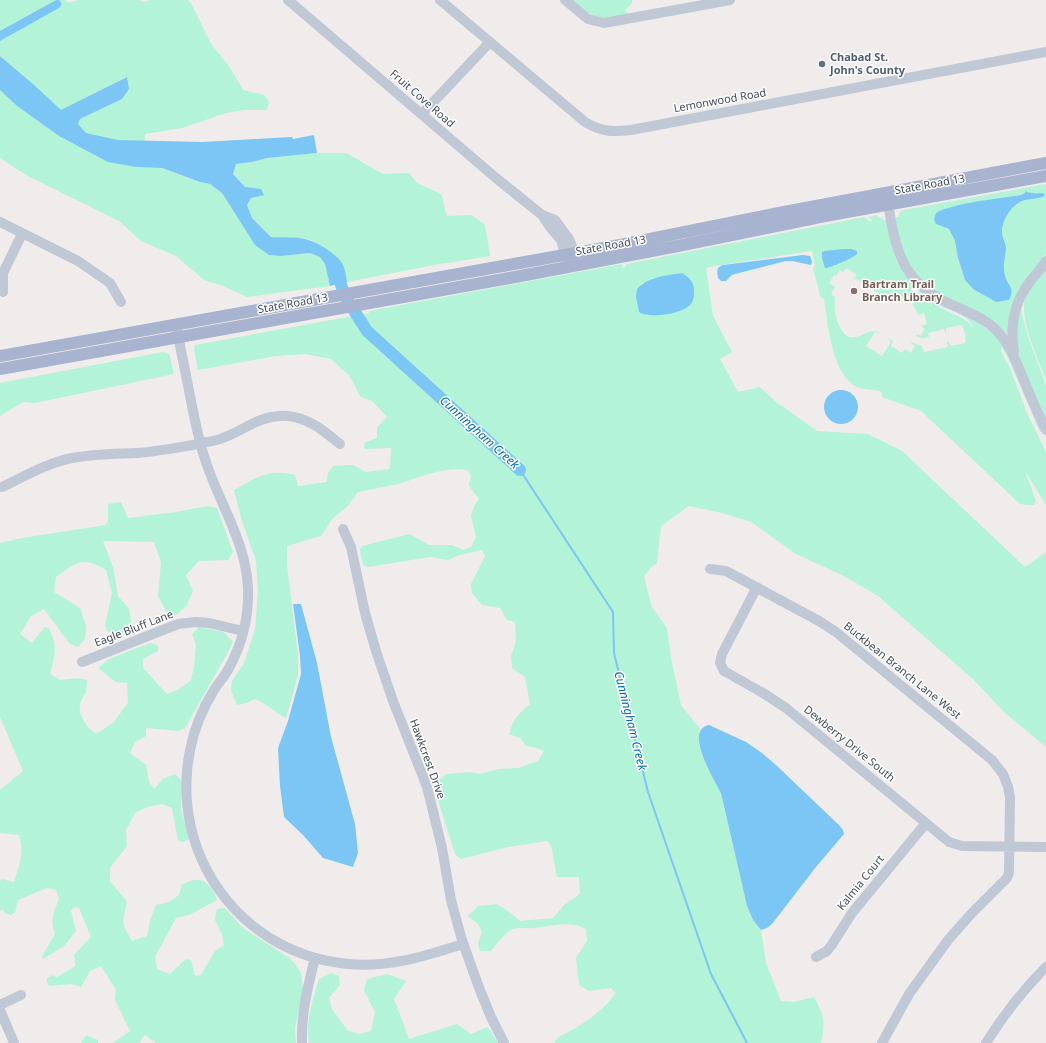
<!DOCTYPE html>
<style>
body{margin:0}
canvas{display:block;background:#efeceb}
</style>
<canvas width="1046" height="1043"></canvas>
<script>
const c = document.querySelector('canvas').getContext('2d');
c.lineJoin = 'round';
function fillPath(path, color) { c.fillStyle = color; c.fill(path, 'evenodd'); }
function trace(path, color, width, dash) { c.strokeStyle = color; c.lineWidth = width; c.lineCap = dash ? 'butt' : 'round'; c.setLineDash(dash || []); c.stroke(path); }
function drawText(font, color, halo, rows, align = 'center') {
  c.font = font + ' "Noto Sans",sans-serif'; c.lineWidth = 3; c.setLineDash([]); c.textBaseline = 'middle'; c.strokeStyle = halo; c.fillStyle = color; for (const [text, x, y, turn = 0] of rows) {
    c.save(); c.translate(x, y); c.rotate((+turn || 0) * Math.PI / 180); c.textAlign = isNaN(turn) ? turn : align; if (halo) c.strokeText(text, 0, 0); c.fillText(text, 0, 0); c.restore();
  }
}
const green = new Path2D(`
 M0,0H56L0,31Z
 M59,0H66L68,3L79,0H139L145,2L150,0H188L191,3L211,44L229,66L243,90L264,95L269,102L267,110H244L226,113L182,128L145,134V142L118,140L86,133L78,124L80,119L122,99L126,77L61,111L33,84L0,56V41L59,8L62,4Z
 M569,0H632V3L625,10L629,15C598,21 594,18 569,0Z
 M0,90L17,106L59,136L136,167L162,168L199,182L210,184L222,193L255,245L269,255L281,256L310,253L320,257L325,264L330,286L247,297L223,286L204,280L176,256L141,241L119,221L26,175L0,158Z
 M317,153H346L383,174L409,173L417,183L441,194L447,216L472,215L485,225L490,256L429,266L347,282L342,263L312,240L300,238L271,237L252,218L247,205L251,198L245,187L233,174L236,164L252,162L267,158Z
 M1046,184V253L1036,268L1008,335L922,283L904,258L895,221L896,217H898L900,212L904,210ZM1026,192L1027,193H1043V197C1036,199 1028,199 1022,201C1011,206 1002,220 1002,232C1002,237 1005,241 1005,247C1005,256 1002,265 1005,275C1007,287 1016,287 1008,300L996,302L973,289L965,280L958,258L955,241L949,229L936,224L948,208C960,206 1020,197 1026,192Z
 M876,215L884,220H886L894,254L897,262L914,286L907,298C894,297 886,298 876,305L882,296L857,279L856,280L854,279L857,275L847,268L843,272L840,270L836,276L834,275L829,283L835,287L831,294L835,297C833,309 838,340 855,337C865,336 867,329 879,332L881,334L875,332L866,346L882,356L891,342L888,338L893,341L891,346L902,353L905,349L911,353L915,346L911,343V342L922,346L924,352L948,347L947,343L948,341L951,346L966,343L965,338L966,336L962,325L946,328V334L944,329L928,333L929,337C924,338 921,339 916,336L917,334L921,336L925,329L921,326L927,324L924,313L918,315L912,302L917,293L920,291L974,320L995,335L1007,349L1043,431L1040,432L1009,360L1002,347L1001,351L1010,368L1027,413L1046,452V505L1025,471L1036,501L1034,505H1028L1020,504L921,411L882,397V392C874,388 863,391 855,386C831,371 828,324 824,299L820,297L819,290L813,270L815,265L812,251L720,265L706,268L713,316L732,352L720,359L738,392L760,387L775,401L817,431L868,434L902,451L1025,567L1046,552V747L1004,712L974,680L878,596L846,577L796,554L751,522L722,513L689,506L661,526L657,563L650,568L644,577L652,607L667,628L671,658L681,705L700,729C695,751 712,773 721,793L747,906L753,920L761,930L766,963L781,1001L794,1002L814,997C824,1016 826,1021 821,1043H554C558,1035 570,1032 577,1027C589,1020 609,1005 615,993L611,988L589,991L579,985L576,958L587,941L586,929C570,920 551,926 534,928C528,929 518,927 513,929C505,932 496,945 491,951H480L478,943L482,932L478,924L468,916L478,906L497,904L508,911L520,921L553,918L564,905L580,894L579,877H557L551,845L547,841L508,847L461,859L455,854L437,797V781L447,774L470,772L480,774L499,769L518,768L538,761L544,751L537,748L527,746L520,738L509,734C514,718 518,714 530,704L525,677L512,668L511,656L516,642L515,622L507,620L500,608L482,605L472,593L471,584L485,556L482,550L460,555L448,560L430,557L368,567L363,565L360,550L362,546L410,534L429,545H452L463,550L471,547L476,537L471,516L474,506L479,499L469,486L471,476L468,470C443,466 421,477 398,484C385,487 371,489 358,492L347,507L333,518L321,536L287,546V565L298,655V676L286,718C275,712 266,703 254,699L247,703L237,705L231,691L232,681L244,663L255,630L258,591L256,561L242,521L234,490C255,478 269,468 295,475L298,486L327,482L328,473L333,466L353,465L366,472L390,469L391,448L365,449L364,443L377,438V427L387,417L372,401L361,397L349,375L331,359L305,354L276,356L198,370L194,349L195,345L369,313V311L622,264L623,268L626,267V264L864,217L871,222L872,220L868,217ZM643,283L689,307L678,312L646,315L637,289ZM938,305C948,309 969,315 973,327L964,319L938,307Z
 M1046,267V380C1038,358 1016,315 1027,293C1032,284 1040,276 1046,267Z
 M1021,306L1022,314L1027,334L1046,386V421C1036,398 1011,352 1015,327C1016,320 1019,312 1021,306Z
 M163,352L169,354L174,374L35,403L23,402L0,416V383Z
 M121,502L128,518L176,512L208,506L217,508L233,552L228,560L199,561L186,575L193,591L186,606L176,615L167,613L158,596L161,562L154,542L103,541L113,567L118,596L129,609L132,626L121,635L107,631L105,625L112,593L106,570C82,556 77,562 56,577L54,592L80,608L86,626L85,639L78,647L70,644L44,609L31,616L20,634L32,643L45,627L49,628C58,646 55,656 50,674L60,680L78,678L87,680L86,693C73,708 82,723 96,734L113,723L128,703L127,683L116,682L98,668L109,659L150,643L158,645V651L143,659V668L167,694L178,690L191,680L194,667L196,645L192,634L199,627L224,632L233,642L228,652L185,728L178,731L146,728V736L135,742L130,753L146,765L149,782L154,789L163,779L175,774L182,781L181,810L190,839L182,842L178,840L172,808L162,804L147,807L135,813L126,830L127,846L110,868V881L127,902C122,924 121,922 132,941L147,936L150,921L156,905L169,902L179,895L182,884C187,883 193,879 198,880C208,880 214,891 217,900L189,915L176,918L155,957L157,969L170,974L186,959L191,960L195,976L201,975L215,951L224,945L222,934L215,920L217,909L225,908L243,928L291,959L301,972L303,990L295,1028L296,1043H156L145,1035L139,1043H113L130,1031L115,1000L116,990L101,966L90,971L81,987L71,984L50,986L47,983V978L53,975L57,977L76,966L74,955L91,937L79,908L74,907L71,911L76,931L64,946L43,959L42,956L55,934C50,919 53,914 59,899L56,890L47,888L18,900L15,913L11,915L5,913L3,910H0V881L2,879L14,882C19,866 25,852 19,835L0,833V790L23,771L0,717V543L22,538L106,525L108,520V504Z
 M331,973L339,976L340,985L329,998L332,1009L348,1031L359,1034L371,1031L375,1012L364,990L367,979L387,974L406,981L394,999L409,1039L457,1024L471,1034L488,1027L498,1043H309C305,1022 313,999 319,979Z
 M86,1035L98,1040V1043H81Z`);
const water = new Path2D(`
 M56,0H59L62,4L59,8L0,41V31Z
 M0,56L33,84L61,110L127,77L129,89L122,99L80,119L78,124L86,133L118,140L202,142L292,137L293,139L314,135L317,153L267,158L252,162L236,164L233,174L245,187L261,189L264,195L251,198L247,205L252,218L271,237C296,238 306,235 328,250C333,254 339,258 342,263C345,268 346,276 347,282L330,286L325,264L320,257L310,253L281,256L269,255L255,245L222,193L210,184L200,182L162,168L136,167L108,162L59,136L17,106L0,90Z
 M1025,191C1029,194 1038,193 1043,193L1045,195L1043,197C1036,199 1028,199 1022,201C1011,206 1002,220 1002,232C1002,237 1005,241 1006,247C1006,256 1002,265 1005,275C1007,286 1016,287 1009,300L996,302L973,289L965,280L958,258L955,241L949,229L936,224L934,219L936,213C951,204 988,200 1007,197C1013,196 1020,196 1025,193Z
 M843,249H852L857,251V254C853,258 830,268 825,268L822,258V252L825,251Z
 M803,255L810,256L812,262L811,265L792,261H786L735,274L732,275L726,281H721L718,278C717,271 716,267 723,265Z
 M682,273C689,277 694,282 694,290C694,296 694,301 690,305C682,314 649,319 639,312L636,297L637,289C648,277 667,275 682,273Z
 M824 407a17 17 0 1 1 34 0a17 17 0 1 1-34 0Z
 M293,604H301L317,663L331,737L355,824L358,853L353,867L323,858L303,835L284,817L280,786L278,748L288,721L301,674L300,656Z
 M709,725L746,742L762,753L776,765L840,826L843,830L844,834L816,867L772,924L767,928L761,930L753,920L747,906L721,793C715,780 683,730 709,725Z`);
const stream = new Path2D(`
 M520,470L613,612L614,653L648,792L711,974L747,1043`);
const river = new Path2D(`
 M335,269L346,298L367,331L520,470`);
const minor = new Path2D(`
 M288,0L496,178L542,215L555,220L569,239L575,253L578,265
 M440,0L585,122C602,132 612,132 631,130L1046,52
 M565,0L588,19L604,23L730,0
 M422,114L490,42
 M887,197C895,244 898,279 946,302C962,310 981,316 994,328C1010,343 1017,363 1025,383C1032,399 1038,415 1046,430
 M542,215L550,227L561,240L567,261
 M0,222L78,261L110,283L121,302
 M3,292V273L22,234
 M176,324C181,352 187,379 192,406C196,426 200,446 207,465C221,506 246,543 248,588C249,616 242,644 229,668C225,676 219,682 214,690C203,708 194,729 190,750C169,855 241,954 348,964C389,968 425,956 463,944
 M1014,351C1010,327 1014,303 1029,283C1034,276 1041,269 1046,261
 M2,487C25,476 47,463 72,458C93,454 114,454 136,453C155,452 174,448 193,445C201,443 209,442 217,440C242,433 258,414 288,416C309,418 324,431 340,444
 M343,529L351,547L365,613L376,651L393,701L427,787L442,848L451,900L462,940L478,985L491,1017L504,1043
 M710,569L726,571L819,621L836,632L992,760L1003,774L1008,787L1010,797L1009,873L1007,878L971,914L948,940L909,994L882,1043
 M757,587L722,654L720,663L724,671L763,693L786,708L949,842L962,846L1046,847
 M82,662L178,624L195,622L209,623L243,631
 M816,957L827,951L831,946L852,913L926,823
 M0,1005L21,995
 M0,1010L14,1043
 M302,1043C301,1013 308,986 315,958
 M986,1043C1003,1016 1023,990 1046,967`);
const major = new Path2D(`
 M0,356L620,245L784,212L1046,163
 M0,369L515,277L678,246L825,216L1046,176`);
const markers = [
 [822,64,4,"#5c6f8a"],
 [854,291,4,"#8d6e63"]
];
const serviceNames = [
 ["Chabad St.",830,58],
 ["John's County",830,71]
];
const streetNames = [
 ["Fruit Cove Road",422,99,41],
 ["Lemonwood Road",720,101,-10],
 ["State Road 13",930,185,-10],
 ["State Road 13",611,246,-10],
 ["State Road 13",293,304,-10],
 ["Eagle Bluff Lane",134,629,-21],
 ["Buckbean Branch Lane West",902,671,39],
 ["Dewberry Drive South",849,744,39],
 ["Hawkcrest Drive",427,759,70],
 ["Kalmia Court",861,883,-51]
];
const educationNames = [
 ["Bartram Trail",862,285],
 ["Branch Library",862,298]
];
const waterNames = [
 ["Cunningham Creek",479,433,42],
 ["Cunningham Creek",630,721,76]
];
fillPath(green, '#b3f3d7');
fillPath(water, '#7bc6f5');
trace(stream, '#7bc6f5', 2);
trace(river, '#7bc6f5', 12);
trace(minor, '#c0c8d5', 10);
trace(major, '#a8b4cf', 12);
for (const [x, y, r, color] of markers) { const dot = new Path2D(); dot.arc(x, y, r, 0, 2 * Math.PI); c.fillStyle = color; c.fill(dot); trace(dot, '#fff', 1.5); }
drawText('bold 11px', '#4e5e75', '#fff', serviceNames, 'left');
drawText('11px', '#424b5b', '#fff', streetNames);
drawText('bold 11px', '#785e54', '#fff', educationNames, 'left');
drawText('italic 12px', '#006cb0', '#fff', waterNames);
</script>
